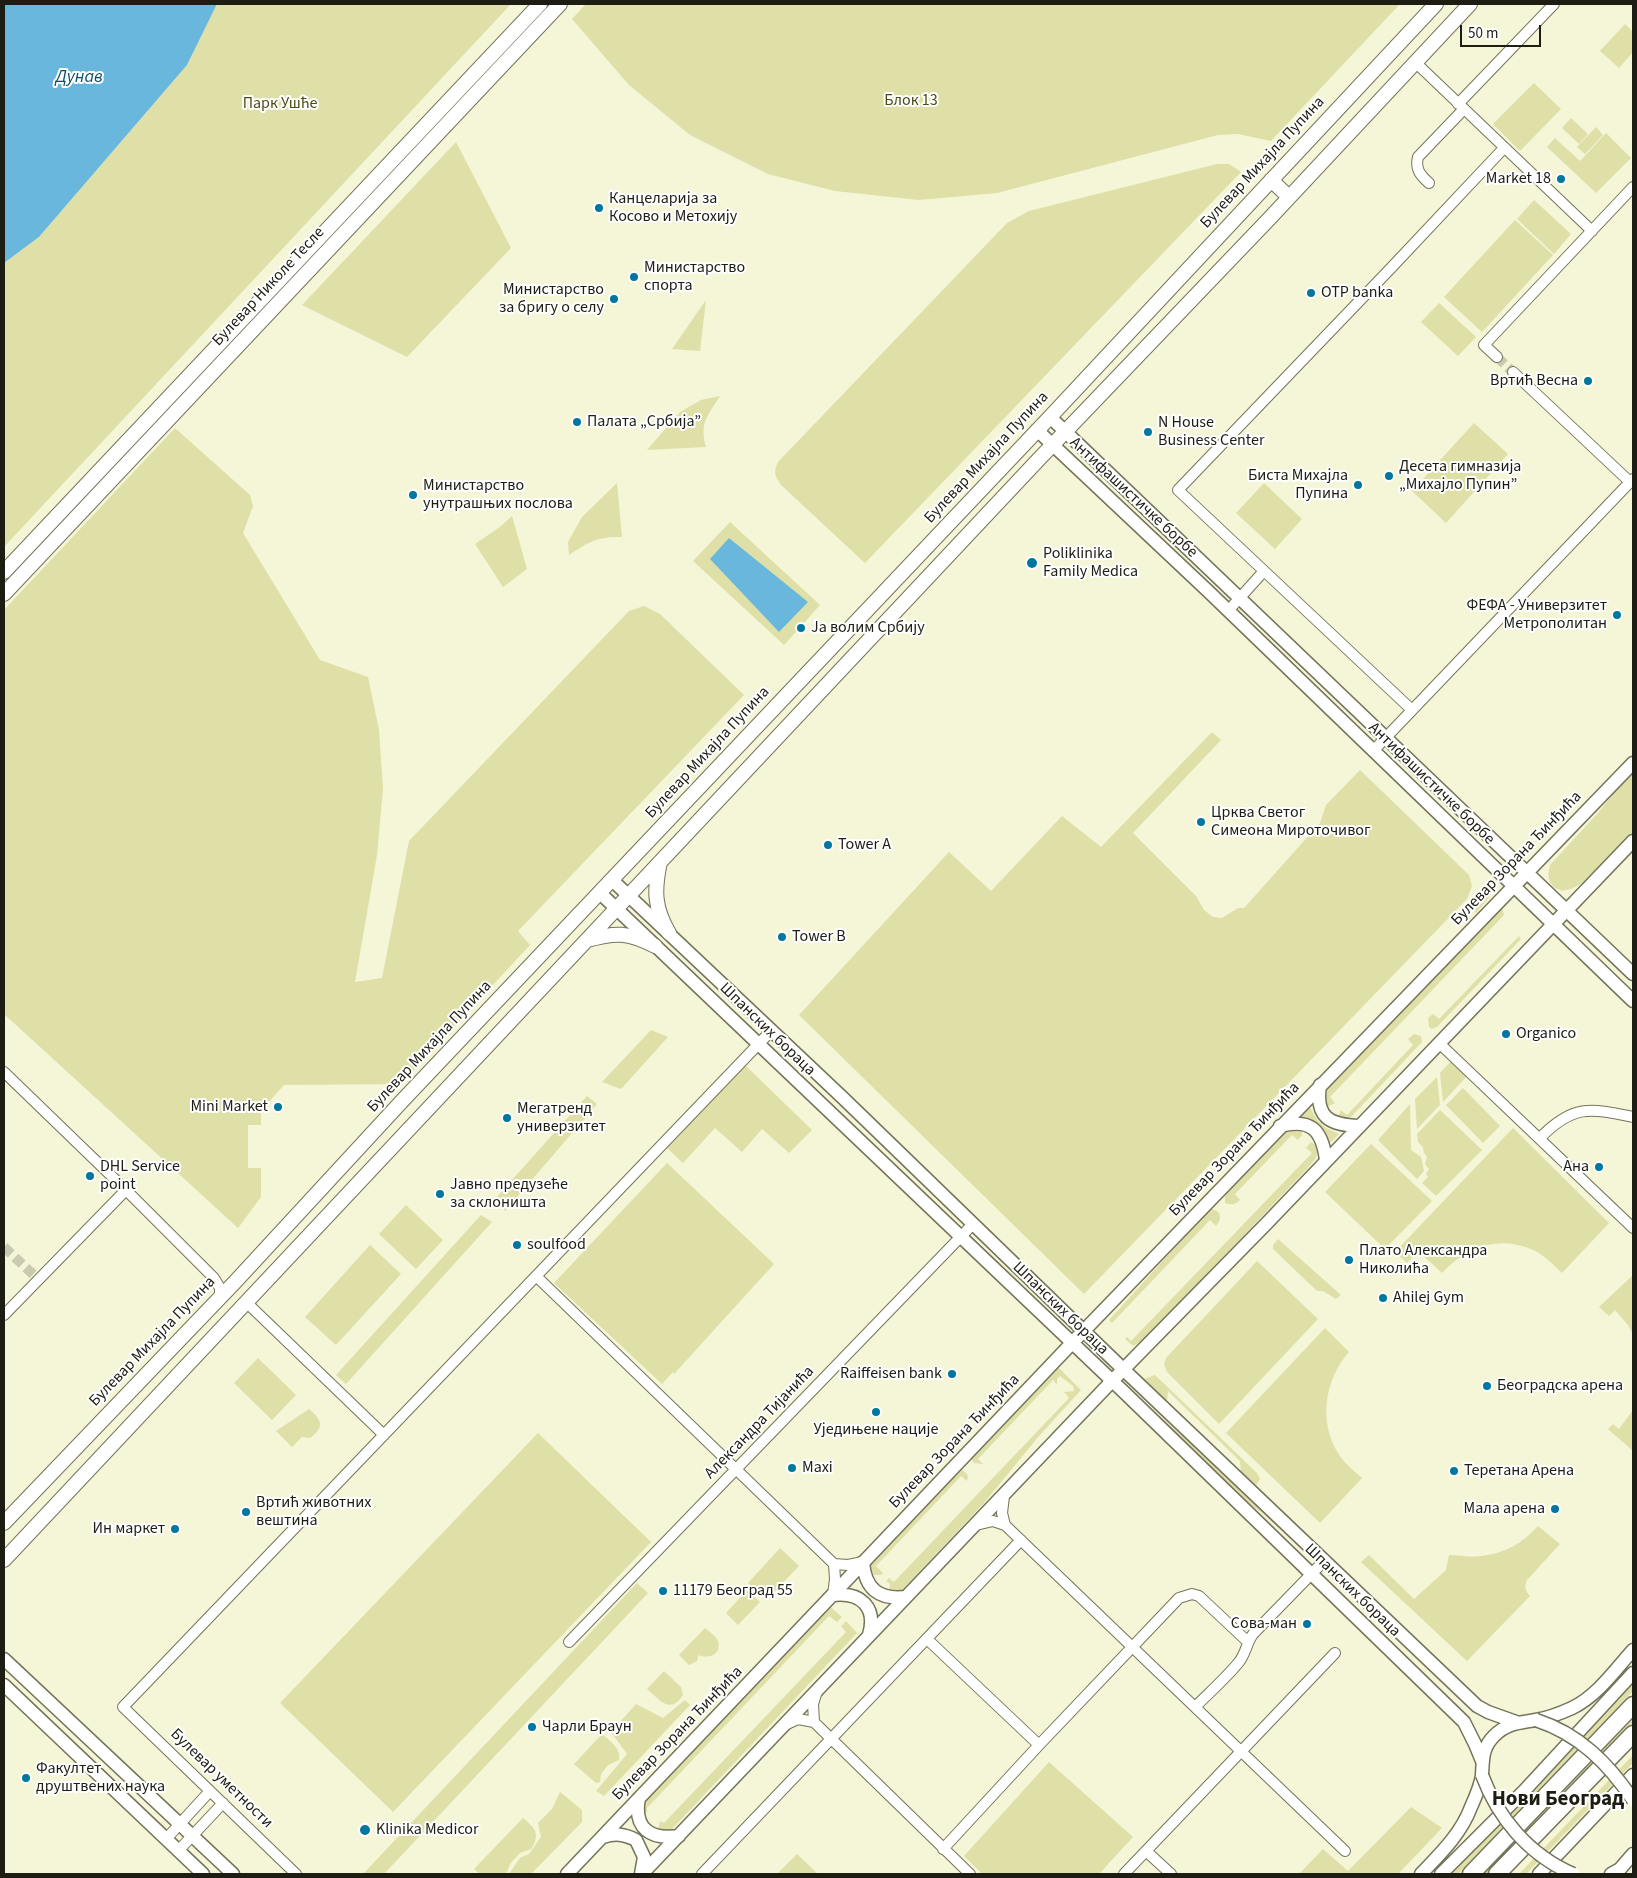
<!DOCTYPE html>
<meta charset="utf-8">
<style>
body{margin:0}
#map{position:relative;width:1637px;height:1878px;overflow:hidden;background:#f5f5d8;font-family:"Source Sans 3",sans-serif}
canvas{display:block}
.frame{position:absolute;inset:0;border:5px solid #1d1d13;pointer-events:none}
.scale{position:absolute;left:1460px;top:25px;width:81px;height:22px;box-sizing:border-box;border:2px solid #1d1d13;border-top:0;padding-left:6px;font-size:15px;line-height:18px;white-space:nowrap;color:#1d1d13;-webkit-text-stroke:4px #fff;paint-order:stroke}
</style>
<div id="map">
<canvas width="1637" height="1878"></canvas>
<div class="frame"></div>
<div class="scale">50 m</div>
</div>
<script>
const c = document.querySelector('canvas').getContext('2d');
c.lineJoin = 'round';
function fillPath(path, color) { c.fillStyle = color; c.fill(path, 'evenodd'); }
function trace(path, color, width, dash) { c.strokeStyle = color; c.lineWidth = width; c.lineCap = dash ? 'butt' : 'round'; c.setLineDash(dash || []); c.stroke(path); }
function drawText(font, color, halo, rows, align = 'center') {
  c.font = font + ' "Source Sans 3",sans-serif'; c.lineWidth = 4; c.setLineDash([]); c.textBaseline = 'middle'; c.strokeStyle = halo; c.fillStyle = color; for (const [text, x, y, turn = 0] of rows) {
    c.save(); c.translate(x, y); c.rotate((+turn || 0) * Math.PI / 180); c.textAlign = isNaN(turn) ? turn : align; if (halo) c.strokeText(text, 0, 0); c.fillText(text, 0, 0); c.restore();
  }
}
const green = new Path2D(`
 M217,4H511L4,547V263L39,237L187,65Z
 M586,4H1400L1271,141L1238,134L1218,135L997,193L919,200L835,191L768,174L690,135L629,85L572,19Z
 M1625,24L1633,32V52L1619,68L1600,51Z
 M1534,83L1561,109L1520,151L1493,124Z
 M1571,118L1588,134L1579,144L1562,128Z
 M1596,127L1603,135L1585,154L1577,147Z
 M1606,133L1631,158L1596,193L1547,147L1555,138L1580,161Z
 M456,142L511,248L407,357L302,305Z
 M1217,164H1229L1241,172L865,563L781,485C775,476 773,472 778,462L1007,223L1029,211Z
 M1534,200L1571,234L1554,254L1517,219Z
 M1515,220L1553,255L1482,332L1444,297Z
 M706,300L700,351L672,349Z
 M1439,303L1476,337L1458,356L1421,322Z
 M720,396C708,415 699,423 706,447L647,450L680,412L701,400Z
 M1474,423L1508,454L1446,523L1412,491Z
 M175,428L250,495L253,506L243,533L320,660L368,677L379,730L383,789L377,855L355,982L382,978L409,841L629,611L644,606L660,614L744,695L518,931L530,945L401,1084L284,1085L261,1111V1125H248V1168H261V1197L238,1228L4,1014V610Z
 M617,483L622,537C598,536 588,542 569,555L568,542L582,517Z
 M1264,483L1302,519L1275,549L1236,513Z
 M512,516L527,569L503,587L475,544L500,527Z
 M730,522L820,605L784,645L693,561Z
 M1212,732L1221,740L1133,833L1196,896L1204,910L1213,917L1222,918L1238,908H1244L1320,823L1326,805L1360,770L1469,875L1472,886L1467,899L1084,1294L799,1015L949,852L991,891L1062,816L1101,847Z
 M1633,770V832C1620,846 1575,905 1554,887C1547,880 1548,874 1550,865L1597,814Z
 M1484,892L1491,895L1476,913L1472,909C1473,901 1476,896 1484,892Z
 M1502,907L1504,915L1330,1097L1335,1103L1324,1108L1323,1096L1330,1084Z
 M1519,936L1521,939L1437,1027L1432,1029L1429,1027L1428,1018L1433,1014L1439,1019Z
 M651,1030L668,1037L621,1089L602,1082Z
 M1414,1034L1421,1036L1422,1042L1351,1117L1346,1120L1337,1119L1341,1110L1347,1115L1413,1045L1408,1039Z
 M1451,1061L1467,1076L1443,1102L1440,1073Z
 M745,1065L812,1130L789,1153L762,1129L742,1152L715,1128L683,1163L666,1147Z
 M1437,1077L1440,1105L1417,1129L1415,1099Z
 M1463,1088L1500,1126L1483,1143L1446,1105Z
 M587,1096L597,1104L505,1211L495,1199Z
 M1410,1104L1411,1150L1421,1157L1424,1171L1417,1179L1378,1140Z
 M1309,1106L1318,1121L1326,1128L1339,1134L1329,1144L1316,1124L1298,1116Z
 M1440,1110L1482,1150L1436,1196L1422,1183L1428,1177L1426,1174L1429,1169L1425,1164L1427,1157L1424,1153L1423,1147L1418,1142L1417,1134Z
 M1290,1128L1302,1130V1135L1298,1140L1292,1135L1235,1194L1240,1200C1235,1205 1232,1205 1225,1203V1197L1227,1191L1283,1134Z
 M1513,1128L1609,1223L1562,1273C1553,1264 1543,1254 1531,1249C1497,1235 1466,1248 1442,1273L1418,1251L1407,1263L1395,1252Z
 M1311,1142L1318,1147L1316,1158L1307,1169L1144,1340L1133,1346L1125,1339L1127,1337L1131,1341L1312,1153L1306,1148Z
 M1371,1144L1432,1201L1385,1249L1325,1192Z
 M667,1163L774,1264L674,1374L673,1372L662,1384L554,1283Z
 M406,1205L443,1240L416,1269L379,1234Z
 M1210,1209C1221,1210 1223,1218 1216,1226L1210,1220L1112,1323L1109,1320Z
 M481,1215L492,1222L346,1384L336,1375Z
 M1278,1239L1341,1295L1336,1299L1323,1291H1317L1273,1249V1245Z
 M370,1245L401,1274L336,1345L305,1317Z
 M1257,1261L1318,1319L1219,1424L1167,1372L1164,1364L1166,1358Z
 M1633,1275V1335L1628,1325L1615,1310L1609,1316L1599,1307Z
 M1325,1328L1349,1352C1325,1379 1318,1421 1338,1453C1344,1463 1353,1470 1362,1478L1320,1523L1226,1433Z
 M258,1358L296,1395L272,1420L234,1383Z
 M1056,1365L1081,1390L1039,1436L984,1503L902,1590L893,1593L889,1590L890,1584L886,1581L889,1578L894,1582L1069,1398L1064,1392L1074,1391L1073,1386L1060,1376L1057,1379V1385L1053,1380L978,1459L983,1464L974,1463L971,1458Z
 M1155,1375L1257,1473L1260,1479L1256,1485L1241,1472L1240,1461L1168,1391L1167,1401L1144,1379Z
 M1133,1393L1220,1469L1298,1544L1297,1545L1261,1512L1238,1496Z
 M309,1409C322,1420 325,1427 310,1438L302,1437L292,1447L276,1431Z
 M1633,1410V1451L1608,1429L1613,1424L1619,1429Z
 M538,1433L651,1542L393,1812L280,1703Z
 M960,1469L965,1472L968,1476L967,1481L961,1476L876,1566L883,1573L881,1575H874L869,1563Z
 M1538,1526L1560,1544L1527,1580C1524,1587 1525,1590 1530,1596L1467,1661L1361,1562L1369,1555L1414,1599L1446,1570L1449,1555C1460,1555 1470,1558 1481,1556C1504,1554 1523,1543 1538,1526Z
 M780,1548L799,1566L766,1600L748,1583Z
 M637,1583L648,1593L384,1874H363Z
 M747,1590L760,1602L738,1625L726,1613Z
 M827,1604L842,1617L837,1622L829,1616L647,1808V1811L645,1815L641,1802Z
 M846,1621L857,1633L672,1829L662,1832L658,1830L660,1821L664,1823L846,1632L841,1626Z
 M705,1628C709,1631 714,1635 717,1639C724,1653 709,1660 698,1655L697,1661L689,1665L679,1655Z
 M664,1671L681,1687L683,1695C670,1715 660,1700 647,1689Z
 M1633,1680V1691L1458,1874H1447Z
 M685,1700L690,1705L604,1796L596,1791L627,1754L611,1732L636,1704L663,1718Z
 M1633,1715V1726L1492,1874H1480Z
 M602,1734C611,1742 621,1748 619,1760L608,1765L601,1774L600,1782L596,1783L574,1764Z
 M1633,1755V1763L1526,1874H1519Z
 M1049,1762L1133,1837L1099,1874H982L964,1856Z
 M560,1792L582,1810V1822L531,1874H509L520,1858L529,1854L541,1837L538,1823L552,1809Z
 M1411,1807L1442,1828L1398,1874H1299L1323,1849L1348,1871Z
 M523,1818C535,1828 541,1834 531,1849L520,1853L510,1864L506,1874H480L474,1869Z
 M797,1854L818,1874H777Z`);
const water = new Path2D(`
 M4,4H217L187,65L39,237L4,263Z
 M729,538L808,602L779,632L710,559Z`);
const minorTunnel = new Path2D(`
 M1497,357L1513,372
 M4,1247L38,1279`);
const minor = new Path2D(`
 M1415,62L1592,231
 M1458,104L1554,4
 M1429,183C1420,175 1415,169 1418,157L1464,109
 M1497,357L1484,345L1633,187
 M1513,372L1630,482
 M1228,611L1264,571
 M1412,710L1178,490L1391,268L1504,148
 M1373,751L1633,479
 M1439,1043L1633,1228
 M4,1072L126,1190L214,1278L220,1288V1298
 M1540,1138C1573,1104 1590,1108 1633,1117
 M536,1276L834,1564L848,1565L863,1562
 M246,1302L384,1435
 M4,1315L126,1190
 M1004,1496L1002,1513L1005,1525
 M976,1525L993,1521L1005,1525L1345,1851
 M833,1595L835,1579L834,1564
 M927,1639L1039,1745
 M569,1642L973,1224
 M1195,1707C1210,1692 1226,1678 1239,1662C1246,1653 1247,1642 1253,1634L1325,1560
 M814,1722L813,1704L817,1691
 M787,1724L798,1719L814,1722L970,1874
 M166,1839L210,1791
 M943,1849L1039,1745L1179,1598L1192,1594L1199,1596L1248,1642
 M178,1851L223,1803
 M1146,1851L1171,1874
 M296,1874L123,1707L771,1031
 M702,1874L1021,1540
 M1124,1874L1335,1653`);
const tertiary = new Path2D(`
 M1050,417L1633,974
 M1037,430L1209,592L1633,1001
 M612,880L843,1098L1124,1370L1477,1706L1488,1712L1516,1722
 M600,893L1126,1394L1464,1722L1475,1744L1482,1761
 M1320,1085C1315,1117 1329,1125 1359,1126
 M1280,1126C1311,1118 1322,1130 1326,1160
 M863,1562C865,1589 879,1600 906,1597
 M833,1595C861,1592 877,1607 869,1635
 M4,1659L233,1874
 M4,1685L203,1874
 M639,1798C633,1829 651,1840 679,1836
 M603,1837C615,1833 624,1834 636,1840L644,1857L641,1874
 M567,1874L1072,1343L1633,763
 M642,1874L1112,1381L1266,1224L1633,841
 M1421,1874C1440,1854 1461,1834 1471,1807C1475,1798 1481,1785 1482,1775C1483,1759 1482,1748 1494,1736C1507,1723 1519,1723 1536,1720C1548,1718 1561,1713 1572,1708C1597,1696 1615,1670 1633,1650
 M1441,1874L1524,1791L1633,1673
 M1539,1874L1633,1775
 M1611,1874L1620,1869L1633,1854`);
const secondary = new Path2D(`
 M1271,180L1289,197
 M4,572L540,4
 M4,594L560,4
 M660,862C654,890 654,908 669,933
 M587,940C616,932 628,932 655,946
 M4,1523L235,1282L403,1100L1050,417L1436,4
 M4,1560L1039,459L1269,219L1470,4`);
const trunk = new Path2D(`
 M1471,1874L1633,1705
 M1497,1874L1633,1734`);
const tertiaryBridge = new Path2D(`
 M1536,1720C1579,1734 1608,1763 1633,1800
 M1482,1775C1498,1818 1529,1855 1573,1874`);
const markers = [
 [1561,179,5,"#00779f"],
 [599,208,5,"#00779f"],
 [634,277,5,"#00779f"],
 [1311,293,5,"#00779f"],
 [614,299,5,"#00779f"],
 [1588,381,5,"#00779f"],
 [577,422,5,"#00779f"],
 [1148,432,5,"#00779f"],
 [1389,476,5,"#00779f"],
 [1358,485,5,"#00779f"],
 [413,495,5,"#00779f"],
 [1032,563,6,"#00779f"],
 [1617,615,5,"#00779f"],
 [801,628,5,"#00779f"],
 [1201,822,5,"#00779f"],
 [828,845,5,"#00779f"],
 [782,937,5,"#00779f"],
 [1506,1034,5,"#00779f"],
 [278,1107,5,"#00779f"],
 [507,1118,5,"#00779f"],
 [1599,1167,5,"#00779f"],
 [90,1176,5,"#00779f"],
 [440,1194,5,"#00779f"],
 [517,1245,5,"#00779f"],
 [1349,1260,5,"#00779f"],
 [1383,1298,5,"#00779f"],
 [952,1374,5,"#00779f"],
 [1487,1386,5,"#00779f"],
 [876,1412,5,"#00779f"],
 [792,1468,5,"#00779f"],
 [1454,1471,5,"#00779f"],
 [1555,1509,5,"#00779f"],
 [246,1512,5,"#00779f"],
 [175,1529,5,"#00779f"],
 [663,1591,5,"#00779f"],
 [1307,1624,5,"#00779f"],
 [532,1727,5,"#00779f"],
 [26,1778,5,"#00779f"],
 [365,1830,6,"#00779f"]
];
const parkNames = [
 ["Блок 13",911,101],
 ["Парк Ушће",280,104]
];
const streetNames = [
 ["Булевар Михајла Пупина",1263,163,-47],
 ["Булевар Николе Тесле",269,287,-47],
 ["Булевар Михајла Пупина",987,458,-47],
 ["Антифашистичке борбе",1133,498,43],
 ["Булевар Михајла Пупина",708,753,-47],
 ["Антифашистичке борбе",1431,784,44],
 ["Булевар Зорана Ђинђића",1517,859,-46],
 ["Шпанских бораца",767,1030,44],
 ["Булевар Михајла Пупина",430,1047,-47],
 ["Булевар Зорана Ђинђића",1235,1150,-46],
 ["Шпанских бораца",1060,1309,44],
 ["Булевар Михајла Пупина",153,1342,-46],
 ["Александра Тијанића",760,1423,-46],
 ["Булевар Зорана Ђинђића",955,1442,-46],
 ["Шпанских бораца",1352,1591,44],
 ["Булевар Зорана Ђинђића",678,1734,-46],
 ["Булевар уметности",221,1779,44]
];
const poiNames = [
 ["Market 18",1551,179,"right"],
 ["Канцеларија за",609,199],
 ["Косово и Метохију",609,217],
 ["Министарство",644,268],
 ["спорта",644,286],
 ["Министарство",604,290,"right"],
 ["за бригу о селу",604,308,"right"],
 ["OTP banka",1321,293],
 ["Вртић Весна",1578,381,"right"],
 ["Палата „Србија”",587,422],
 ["N House",1158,423],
 ["Business Center",1158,441],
 ["Десета гимназија",1399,467],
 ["„Михајло Пупин”",1399,485],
 ["Биста Михајла",1348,476,"right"],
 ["Пупина",1348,494,"right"],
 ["Министарство",423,486],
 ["унутрашњих послова",423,504],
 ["Poliklinika",1043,554],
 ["Family Medica",1043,572],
 ["ФЕФА - Универзитет",1607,606,"right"],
 ["Метрополитан",1607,624,"right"],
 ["Ја волим Србију",811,628],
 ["Црква Светог",1211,813],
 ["Симеона Мироточивог",1211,831],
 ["Tower A",838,845],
 ["Tower B",792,937],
 ["Organico",1516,1034],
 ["Mini Market",268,1107,"right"],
 ["Мегатренд",517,1109],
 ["универзитет",517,1127],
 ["DHL Service",100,1167],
 ["point",100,1185],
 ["Ана",1589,1167,"right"],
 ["Јавно предузеће",450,1185],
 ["за склоништа",450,1203],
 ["soulfood",527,1245],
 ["Плато Александра",1359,1251],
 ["Николића",1359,1269],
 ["Ahilej Gym",1393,1298],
 ["Raiffeisen bank",942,1374,"right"],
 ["Београдска арена",1497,1386],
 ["Уједињене нације",876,1430,"center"],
 ["Maxi",802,1468],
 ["Теретана Арена",1464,1471],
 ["Вртић животних",256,1503],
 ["вештина",256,1521],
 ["Мала арена",1545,1509,"right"],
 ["Ин маркет",165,1529,"right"],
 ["11179 Београд 55",673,1591],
 ["Сова-ман",1297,1624,"right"],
 ["Чарли Браун",542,1727],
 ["Факултет",36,1769],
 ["друштвених наука",36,1787],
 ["Klinika Medicor",376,1830]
];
const waterNames = [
 ["Дунав",79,78]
];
const districtNames = [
 ["Нови Београд",1558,1800]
];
fillPath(green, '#dfdfa8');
fillPath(water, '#6ab7dd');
trace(minorTunnel, '#cacab1', 10, [10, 5]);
trace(minor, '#74745a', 12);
trace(tertiary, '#74745a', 15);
trace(secondary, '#74745a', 16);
trace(trunk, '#74745a', 19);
trace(minor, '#fff', 10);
trace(tertiary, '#fff', 12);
trace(secondary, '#fff', 14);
trace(trunk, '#fff', 16);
trace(tertiaryBridge, '#74745a', 15, []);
trace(tertiaryBridge, '#fff', 12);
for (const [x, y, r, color] of markers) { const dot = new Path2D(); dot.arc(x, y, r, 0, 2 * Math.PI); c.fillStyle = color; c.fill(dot); trace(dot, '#fff', 2); }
drawText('16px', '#4d4c15', '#fff', parkNames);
drawText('16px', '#1d1d13', '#fff', streetNames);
drawText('16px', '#1d1d13', '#fff', poiNames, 'left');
drawText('italic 18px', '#104f69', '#fff', waterNames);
drawText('bold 21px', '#1d1d13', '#fff', districtNames);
</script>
